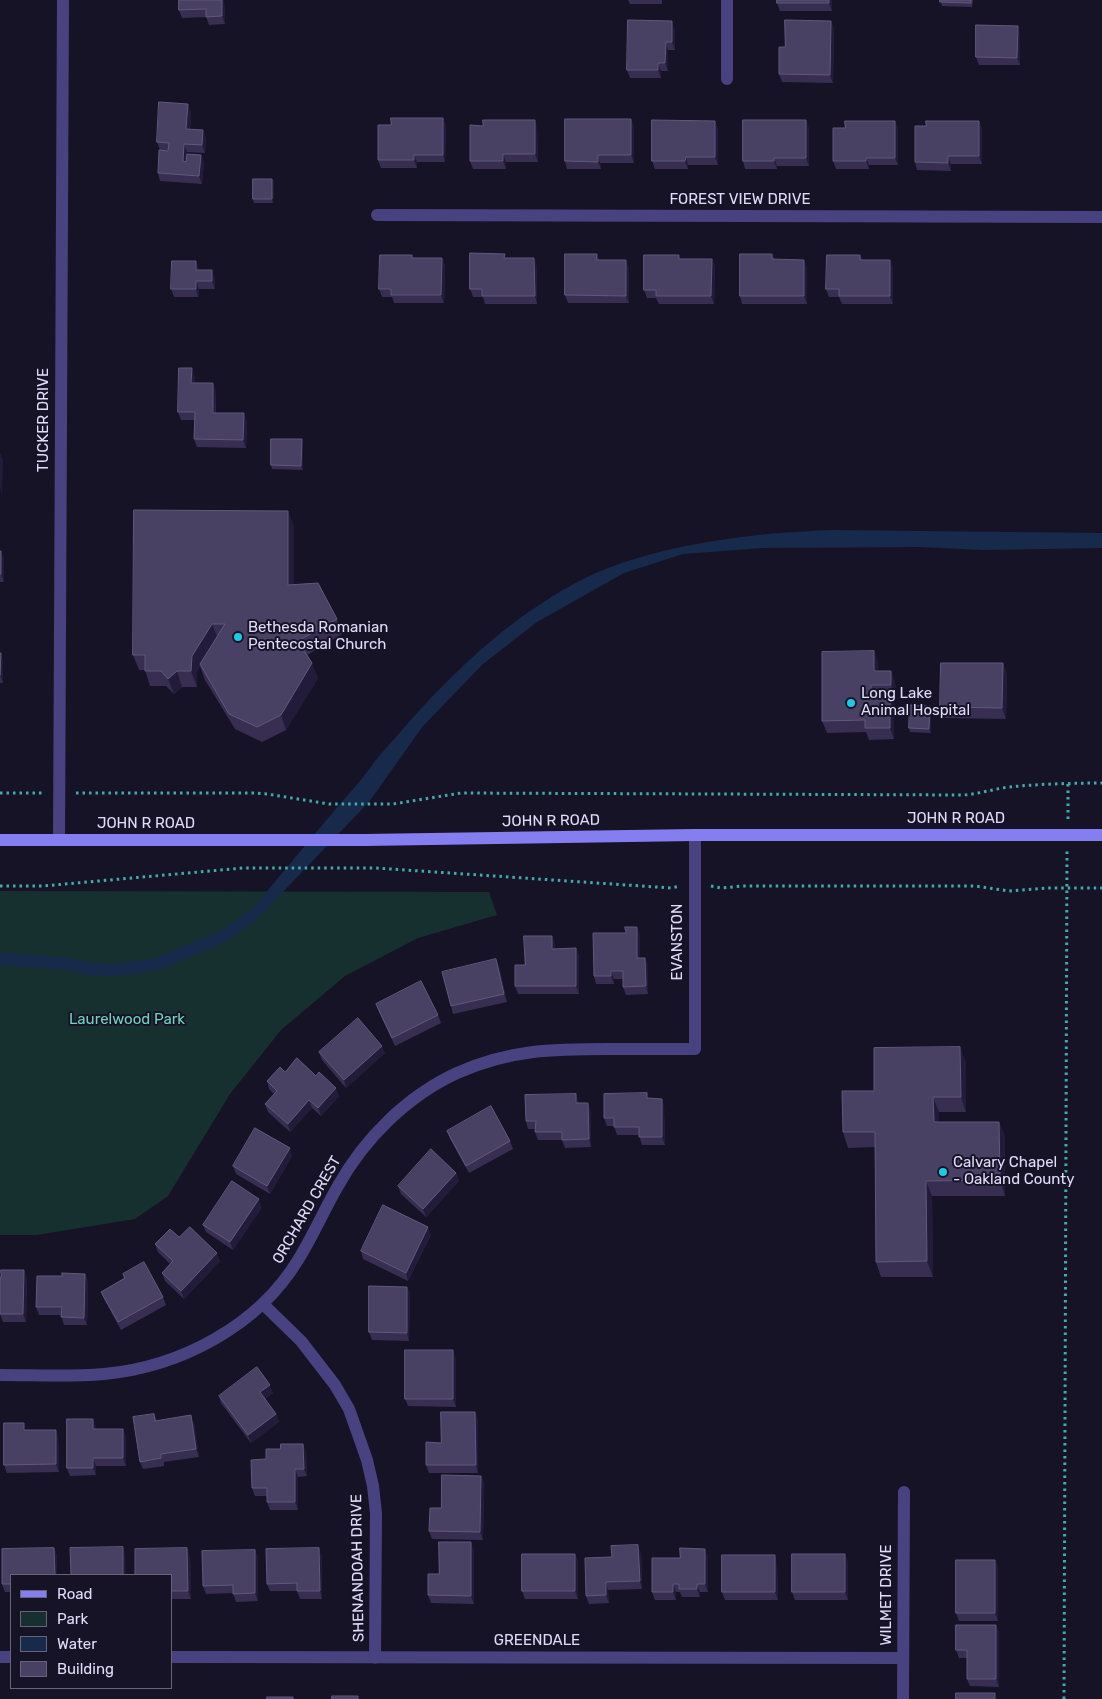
<!DOCTYPE html>
<style>
body{margin:0}
#map{position:relative;width:1102px;height:1699px;overflow:hidden;background:#171326;font-family:Rubik,sans-serif}
canvas{display:block}
.legend{position:absolute;left:10px;top:1574px;width:162px;height:115px;box-sizing:border-box;background:#171326;border:1px solid #68637b;margin:0;padding:6px 9px;list-style:none;font-size:15px;color:#e1dcfb}
.legend li{display:flex;align-items:center;gap:10px;height:25px}
.legend b{width:25px;border:1px solid #68637b}
</style>
<div id="map">
<canvas width="1102" height="1699"></canvas>
<ul class="legend">
<li><b style="height:6px;background:#857ef1"></b>Road</li>
<li><b style="height:14px;background:#163030"></b>Park</li>
<li><b style="height:14px;background:#172a4c"></b>Water</li>
<li><b style="height:14px;background:#494164"></b>Building</li>
</ul>
</div>
<script>
const c = document.querySelector('canvas').getContext('2d');
c.lineJoin = 'round';
function fillPath(path, color) { c.fillStyle = color; c.fill(path, 'evenodd'); }
function trace(path, color, width, dash) { c.strokeStyle = color; c.lineWidth = width; c.lineCap = dash ? 'butt' : 'round'; c.setLineDash(dash || []); c.stroke(path); }
function drawText(font, color, halo, rows, align = 'center') {
  c.font = font + ' Rubik,sans-serif'; c.lineWidth = 4; c.setLineDash([]); c.textBaseline = 'middle'; c.strokeStyle = halo; c.fillStyle = color; for (const [text, x, y, turn = 0] of rows) {
    c.save(); c.translate(x, y); c.rotate((+turn || 0) * Math.PI / 180); c.textAlign = isNaN(turn) ? turn : align; if (halo) c.strokeText(text, 0, 0); c.fillText(text, 0, 0); c.restore();
  }
}
const green = new Path2D(`
 M0,891L489,892L497,915L418,938L345,976L281,1030L230,1094L168,1196L135,1219L37,1235H0Z`);
const water = new Path2D(`
 M831,530L1102,533V548L983,550L921,547L763,548L683,554L624,573L537,622L483,664L423,726L369,802L256,920L227,941L159,970L133,974L110,976L89,975L69,970L0,965V953L71,958L91,963L110,964L131,962L156,958L221,931L253,908L344,799C358,785 368,770 380,755C405,727 429,698 457,672C498,631 561,584 616,565C685,541 759,533 831,530Z`);
const path = new Path2D(`
 M0,793H44
 M76,793H253L267,794L329,804H393L461,793L963,795C979,794 993,789 1009,787C1039,784 1071,783 1102,783
 M1068,819V784
 M0,886H43L243,868H376L671,888L680,886
 M711,886L721,888L743,886H975L1009,891L1048,888H1102
 M1064,1699L1067,850`);
const street = new Path2D(`
 M727,79V0
 M377,215L1102,217
 M59,839L63,0
 M263,1304L301,1341L335,1385L349,1409L367,1460L373,1486L376,1513L375,1658
 M0,1375C35,1375 70,1377 104,1374C180,1367 258,1326 298,1260C313,1236 324,1210 338,1186C364,1139 407,1096 457,1073C511,1049 554,1049 611,1049C639,1049 667,1049 695,1049V835
 M0,1657H11
 M171,1657L902,1658
 M903,1699L904,1492`);
const secondary = new Path2D(`
 M0,840H365L695,835H1102`);
const wall = new Path2D(`
 M224,0L225,24L209,25L206,17L182,18L179,10Z
 M628,0H662V4H630Z
 M832,0V11H780L777,3Z
 M940,0H973L972,7L942,6Z
 M831,21L834,29L833,83L782,82L779,74L785,47Z
 M675,29V50H668V71H661V78H630L627,70Z
 M1020,34V65H979L976,57Z
 M191,112L190,129L206,138L205,153L187,152L186,158L201,155L204,163L202,184L160,181L158,173L168,150H160L157,142Z
 M443,118L446,126L445,162H417V168H381L378,160L391,125Z
 M631,119L634,127V163H600L601,169H567L565,161Z
 M715,121L718,129V165H688V169H655L652,161Z
 M895,121L898,129V165H869V169H836L833,161L845,128Z
 M979,121L982,129V164H951V171L917,170L915,162L926,126Z
 M537,128L538,162H506V169H473L470,161Z
 M809,128V166H777V169H745L743,161Z
 M272,179L274,183L273,203H254L253,199Z
 M597,254L599,260L629,268V303H568L565,295Z
 M772,254L774,259L807,267V304H742L740,296Z
 M412,255L413,258H442L445,266L444,303H394L392,297H382L379,289Z
 M860,255L862,260H890L893,268V304H842L839,297H829L826,289Z
 M506,258L537,266V304H485L483,297H473L470,289Z
 M681,259H712L715,267L714,304H659L656,298H647L644,290Z
 M199,269V270L215,278V289H199L198,297H174L171,289Z
 M195,376L194,383L216,391V413L247,421L246,448L197,447L194,439L195,420H181L178,412Z
 M303,443V470L272,469L271,465Z
 M294,526V585L337,619L342,634L307,655L318,678L286,730L262,742L235,729L205,680L200,666L197,671V687H182L174,694L166,686H150L145,670H139L133,655Z
 M0,551L4,559V582H0Z
 M0,653L3,661V683H0Z
 M878,663V671L895,682L896,697H890L894,708V739L869,740L866,732L827,733L822,721Z
 M1003,663L1007,675L1006,719L945,718L940,707Z
 M930,706L931,710V733L910,732L909,728Z
 M640,935V958H645L648,966V994L626,995L623,987V979H614V984H596L594,976Z
 M555,944V949L576,948L579,956V994H518L515,986L525,965Z
 M496,959L499,967L507,1002L453,1014L451,1006Z
 M376,1004L438,1015L441,1023L395,1046L379,1012Z
 M319,1052L385,1053L346,1088L322,1060Z
 M966,1062V1112H939V1122H999L1005,1137V1196H932L933,1277H881L876,1262L875,1147L848,1148L843,1132L874,1091Z
 M285,1072L316,1076L339,1096L321,1116L312,1108L290,1132L268,1112L265,1104L274,1094L269,1089L267,1081Z
 M649,1098L664,1106L665,1145H642L639,1135H617L614,1126H607L604,1118Z
 M579,1103L591,1111V1147L565,1148L562,1140H538L535,1132V1129H528L526,1121Z
 M447,1131L510,1141L513,1149L469,1173L450,1139Z
 M292,1156L270,1194L236,1174L233,1166Z
 M456,1173L459,1181L426,1217L401,1194L398,1186Z
 M262,1207L233,1250L206,1232L203,1225Z
 M431,1235L408,1281L363,1259L361,1251Z
 M179,1237L220,1261L184,1299L165,1281L162,1273L170,1264L158,1252L155,1244Z
 M85,1274L88,1281L87,1325H64L61,1315H39L36,1307L62,1276Z
 M123,1274L163,1297L166,1305L121,1330L104,1299L101,1292L124,1279Z
 M27,1278L26,1322H3L0,1314Z
 M407,1287L410,1294L409,1341L372,1340L369,1332Z
 M456,1358V1407L408,1406L405,1399Z
 M273,1393L265,1399L276,1414L279,1422L251,1443L221,1403L219,1396Z
 M475,1412L478,1420V1473H429L426,1465L441,1443Z
 M154,1414L157,1421L194,1423L199,1457L164,1462V1466L143,1469L140,1462Z
 M96,1427V1429H123L126,1437V1466H96V1475L70,1476L67,1468Z
 M58,1437L59,1472L7,1473L4,1465Z
 M303,1444L306,1452L307,1476L298,1477V1510H270L267,1502V1496H255L252,1488L266,1459L280,1449Z
 M481,1476L484,1483L483,1540L432,1539L429,1531L441,1508Z
 M54,1548L57,1556V1575H11V1592H5L2,1584V1549Z
 M255,1550L258,1558V1601L236,1602L233,1593L206,1594L203,1586Z
 M474,1550V1604L431,1603L428,1595L439,1574Z
 M641,1553L642,1589L608,1590L609,1603L589,1604L586,1596L612,1557Z
 M575,1554L578,1562V1599H525L522,1591Z
 M190,1556L191,1599H171V1575Z
 M322,1556V1599H300L297,1591H270L267,1584Z
 M708,1556V1592H700V1597H682L680,1592H676V1600H655L652,1592L680,1558Z
 M995,1560L998,1568V1621H959L956,1613Z
 M848,1562V1600H795L792,1592Z
 M777,1563L778,1600H725L722,1592Z
 M996,1625L999,1633V1687L970,1686L967,1679V1658H959L956,1650Z`);
const shadedWall = new Path2D(`
 M222,0H224L225,24L222,16Z
 M829,0H832V11L829,3Z
 M672,21L675,29V50L672,42Z
 M831,21L834,29L833,83L830,75Z
 M1018,26L1020,34V65L1017,58Z
 M666,42L668,50V71L665,63Z
 M658,63L661,71V78L658,70Z
 M188,104L191,112L189,137L186,129Z
 M443,118L446,126L445,162L443,155Z
 M631,119L634,127V163L631,155Z
 M535,120L537,128L538,162L535,154Z
 M806,120L809,128V166L806,158Z
 M715,121L718,129V165L715,157Z
 M895,121L898,129V165L895,158Z
 M979,121L982,129V164L979,156Z
 M203,130L206,138L205,153L202,145Z
 M184,144L187,152L186,169L183,161Z
 M503,154L506,162V169L503,161Z
 M201,155L204,163L202,184L199,176Z
 M414,155L417,162V168L414,160Z
 M598,155L600,163L601,169L598,162Z
 M948,156L951,164V171L948,163Z
 M686,157L688,165V169L685,161Z
 M774,158L777,166V169L774,161Z
 M866,158L869,165V169L866,161Z
 M272,179L274,183L273,203L272,199Z
 M442,258L445,266L444,303L441,295Z
 M534,258L537,266V304L535,296Z
 M712,259L715,267L714,304L711,296Z
 M626,260L629,268V303L626,296Z
 M804,260L807,267V304L804,296Z
 M890,260L893,268V304L890,296Z
 M196,261L199,269V278L196,270Z
 M212,270L215,278V289L212,281Z
 M196,281L199,289L198,297L196,289Z
 M192,368L195,376L194,391L191,383Z
 M213,383L216,391L215,421L213,413Z
 M244,413L247,421L246,448L243,440Z
 M302,439L303,443V470L301,466Z
 M0,453L3,460L2,495L0,488Z
 M288,511L294,526V600L288,585Z
 M1,551L4,559V582L1,574Z
 M212,624L218,639L197,671V687L191,671L192,656Z
 M874,651L878,663V683L874,671Z
 M1,653L3,661V683L0,675Z
 M312,663L318,678L286,730L281,715Z
 M1003,663L1007,675L1006,719L1002,708Z
 M177,671L182,687L174,694L168,679Z
 M891,671L895,682L896,697L891,685Z
 M871,685L875,697H872Z
 M890,696L894,708V739L890,728Z
 M930,706L931,710V733L929,729Z
 M637,927L640,935V965L637,958Z
 M552,936L555,944V957L552,949Z
 M576,948L579,956V994L576,986Z
 M645,958L648,966V994L646,986Z
 M496,959L499,967L507,1002L504,994Z
 M611,971L614,979V984L611,976Z
 M382,1046L385,1053L346,1088L344,1080Z
 M960,1047L966,1062V1112L961,1097Z
 M336,1088L339,1096L321,1116L318,1108Z
 M576,1094L579,1102V1111L576,1103Z
 M933,1097L939,1112V1137L934,1122Z
 M662,1099L664,1106L665,1145L662,1137Z
 M309,1100L312,1108L290,1132L288,1124Z
 M588,1103L591,1111V1147L589,1139Z
 M999,1122L1005,1137V1196L1000,1180Z
 M290,1148L292,1156L270,1194L267,1186Z
 M456,1173L459,1181L426,1217L423,1209Z
 M926,1181L932,1196L933,1277L927,1261Z
 M259,1199L262,1207L233,1250L230,1242Z
 M428,1227L431,1235L408,1281L406,1273Z
 M217,1253L220,1261L184,1299L181,1291Z
 M24,1270L27,1278L26,1322L23,1314Z
 M85,1274L88,1281L87,1325L84,1318Z
 M407,1287L410,1294L409,1341L407,1333Z
 M453,1350L456,1358V1407L453,1399Z
 M270,1385L273,1393L263,1400L260,1392Z
 M475,1412L478,1420V1473L476,1465Z
 M276,1414L279,1422L251,1443L248,1435Z
 M191,1415L194,1423L199,1457L196,1449Z
 M93,1419L96,1427V1437L93,1429Z
 M123,1429L126,1437V1466L123,1458Z
 M56,1430L58,1437L59,1472L56,1464Z
 M303,1444L306,1452L307,1476L304,1469Z
 M93,1458L96,1466V1475L93,1468Z
 M295,1469L298,1477V1510L295,1502Z
 M481,1476L484,1483L483,1540L480,1532Z
 M471,1542L474,1550V1604L471,1596Z
 M638,1545L641,1553L642,1589L640,1581Z
 M123,1547L125,1555L126,1575H123Z
 M54,1548L57,1556V1575H55Z
 M187,1548L190,1556L191,1599L188,1591Z
 M319,1548L322,1556V1599L320,1591Z
 M705,1549L708,1556V1592L705,1584Z
 M255,1550L258,1558V1601L255,1593Z
 M575,1554L578,1562V1599L575,1591Z
 M845,1554L848,1562V1600L845,1592Z
 M775,1555L777,1563L778,1600L775,1592Z
 M995,1560L998,1568V1621L995,1613Z
 M606,1582L608,1590L609,1603L606,1595Z
 M673,1584L676,1592V1600L673,1592Z
 M697,1584L700,1592V1597L697,1589Z
 M996,1625L999,1633V1687L996,1679Z`);
const building = new Path2D(`
 M179,0H222V16L206,17V9L179,10Z
 M777,0H829V3H777Z
 M940,0H971V3L940,2Z
 M628,20L672,21V42H666L665,63H658V70H627Z
 M785,20L831,21L830,75L779,74V47H785Z
 M976,25L1018,26L1017,58L976,57Z
 M159,102L188,104L186,129L203,130L202,145L184,144L183,161L186,162L187,154L201,155L199,176L158,173L159,150L168,151L169,143L157,142Z
 M391,118H443V155H414V160H378V125H391Z
 M565,119H631V155H598V162L565,161Z
 M483,120H535V154H503V161H470V125L483,126Z
 M652,120L715,121V157H686L685,161H652Z
 M743,120H806V158H774V161H743Z
 M845,121H895V158H866V161H833V128H845Z
 M926,121H979V156H948V163L915,162V126H926Z
 M253,179H272V199H253Z
 M470,253L505,254L504,258H534L535,296H482V289H470Z
 M565,254H597L596,260H626V296L565,295Z
 M740,254H772V259L804,260V296H740Z
 M380,255H412V258H442L441,295H391V289H379Z
 M644,255H679V259H712L711,296H656V290H644Z
 M827,255H860V260H890V296H839V289H826Z
 M172,261H196V270H212V281H196V289H171Z
 M179,368H192L191,383H213V413H244L243,440L194,439L195,412H178Z
 M271,439H302L301,466L271,465Z
 M134,510L288,511V585L318,583L337,619L298,641L312,663L281,715L257,727L229,714L200,664L225,624H212L192,656L191,671H177L168,679L161,671H145V655H133Z
 M0,551H1V574H0Z
 M874,651V671H891V685H871L872,697L890,696V728H865V720L822,721V652Z
 M0,653H1L0,675Z
 M941,663H1003L1002,708L940,707Z
 M910,705L930,706L929,729L909,728Z
 M625,927H637V958H645L646,986L623,987V971H611V976H594L593,933H626Z
 M524,936H552V949L576,948V986H515V965H525Z
 M496,959L504,994L451,1006L442,972Z
 M421,981L438,1015L392,1038L376,1004Z
 M358,1018L382,1046L344,1080L319,1052Z
 M960,1047L961,1097H933L934,1122H999L1000,1180L926,1181L927,1261L876,1262L875,1132H843L842,1091H874V1048Z
 M297,1058L316,1076L319,1072L336,1088L318,1108L309,1100L288,1124L265,1104L277,1091L267,1081L280,1067L285,1072Z
 M647,1093V1098L662,1099V1137H639V1127H614V1118H604V1094Z
 M576,1094V1103H588L589,1139L562,1140V1132H535L536,1121H526L525,1095Z
 M491,1106L510,1141L466,1166L447,1131Z
 M255,1128L290,1148L267,1186L233,1166Z
 M431,1149L456,1173L423,1209L398,1186Z
 M232,1181L259,1199L230,1242L203,1225Z
 M383,1205L428,1227L406,1273L361,1251Z
 M190,1227L217,1253L181,1291L162,1273L173,1261L155,1244L170,1229L179,1237Z
 M144,1262L163,1297L118,1322L101,1292L125,1278L123,1274Z
 M1,1270H24L23,1314H0V1277H1Z
 M62,1273L85,1274L84,1318L61,1317L62,1307H36L37,1276H62Z
 M369,1286L407,1287V1333L369,1332Z
 M405,1350H453V1399H405Z
 M257,1367L270,1385L260,1392L276,1414L248,1435L219,1396Z
 M441,1412H475L476,1465H426V1442L441,1443Z
 M154,1414L155,1421L191,1415L196,1449L161,1454V1458L140,1462L133,1417Z
 M67,1419H93V1429H123V1458H93V1468H67Z
 M4,1423H24V1430H56V1464L4,1465Z
 M281,1444H303L304,1469H295V1502H267V1488H252L251,1460L266,1459V1449H280Z
 M442,1475L481,1476L480,1532L429,1531L430,1508H441Z
 M439,1542H471V1596L428,1595V1574H439Z
 M638,1545L640,1581L606,1582V1595L586,1596L585,1558L612,1557L611,1546Z
 M123,1547V1575H71L70,1548Z
 M54,1548L55,1575H11V1584H2V1549Z
 M187,1548L188,1591H171V1575H135V1549Z
 M319,1548L320,1591H297V1583L267,1584L266,1549Z
 M680,1548L705,1549V1584H697V1589H679V1584H673V1592H652V1558H680Z
 M255,1550V1593L233,1594V1585L203,1586L202,1551Z
 M522,1554H575V1591H522Z
 M792,1554H845V1592H792Z
 M722,1555H775V1592H722Z
 M956,1560H995V1613H956Z
 M956,1625H996V1679H967V1650H956Z
 M956,1693H995V1699H956Z
 M332,1696H358V1699H332Z
 M267,1697H293V1699H267Z`);
const markers = [
 [238,637,5,"#1dcae6"],
 [851,703,5,"#1dcae6"],
 [943,1172,5,"#1dcae6"]
];
const streetNames = [
 ["FOREST VIEW DRIVE",740,200],
 ["TUCKER DRIVE",44,420,-90],
 ["JOHN R ROAD",956,819],
 ["JOHN R ROAD",551,821,-1],
 ["JOHN R ROAD",146,824],
 ["EVANSTON",678,942,-90],
 ["ORCHARD CREST",307,1210,-60],
 ["SHENANDOAH DRIVE",358,1568,-91],
 ["WILMET DRIVE",887,1595,-90],
 ["GREENDALE",537,1641]
];
const poiNames = [
 ["Bethesda Romanian",248,628],
 ["Pentecostal Church",248,645],
 ["Long Lake",861,694],
 ["Animal Hospital",861,711],
 ["Calvary Chapel",953,1163],
 ["- Oakland County",953,1180]
];
const parkNames = [
 ["Laurelwood Park",127,1020]
];
fillPath(green, '#163030');
fillPath(water, '#172a4c');
trace(path, '#3eadab', 3, [2.5, 4]);
trace(street, '#484380', 12);
trace(secondary, '#857ef1', 12);
fillPath(wall, '#372e52');
fillPath(shadedWall, '#221b39');
fillPath(building, '#494164');
trace(building, '#61597c', 1);
for (const [x, y, r, color] of markers) { const dot = new Path2D(); dot.arc(x, y, r, 0, 2 * Math.PI); c.fillStyle = color; c.fill(dot); trace(dot, '#171326', 2); }
drawText('15px', '#e1dcfb', '#171326', streetNames);
drawText('15px', '#e1dcfb', '#171326', poiNames, 'left');
drawText('15px', '#6fd4bf', '#171326', parkNames);
</script>
